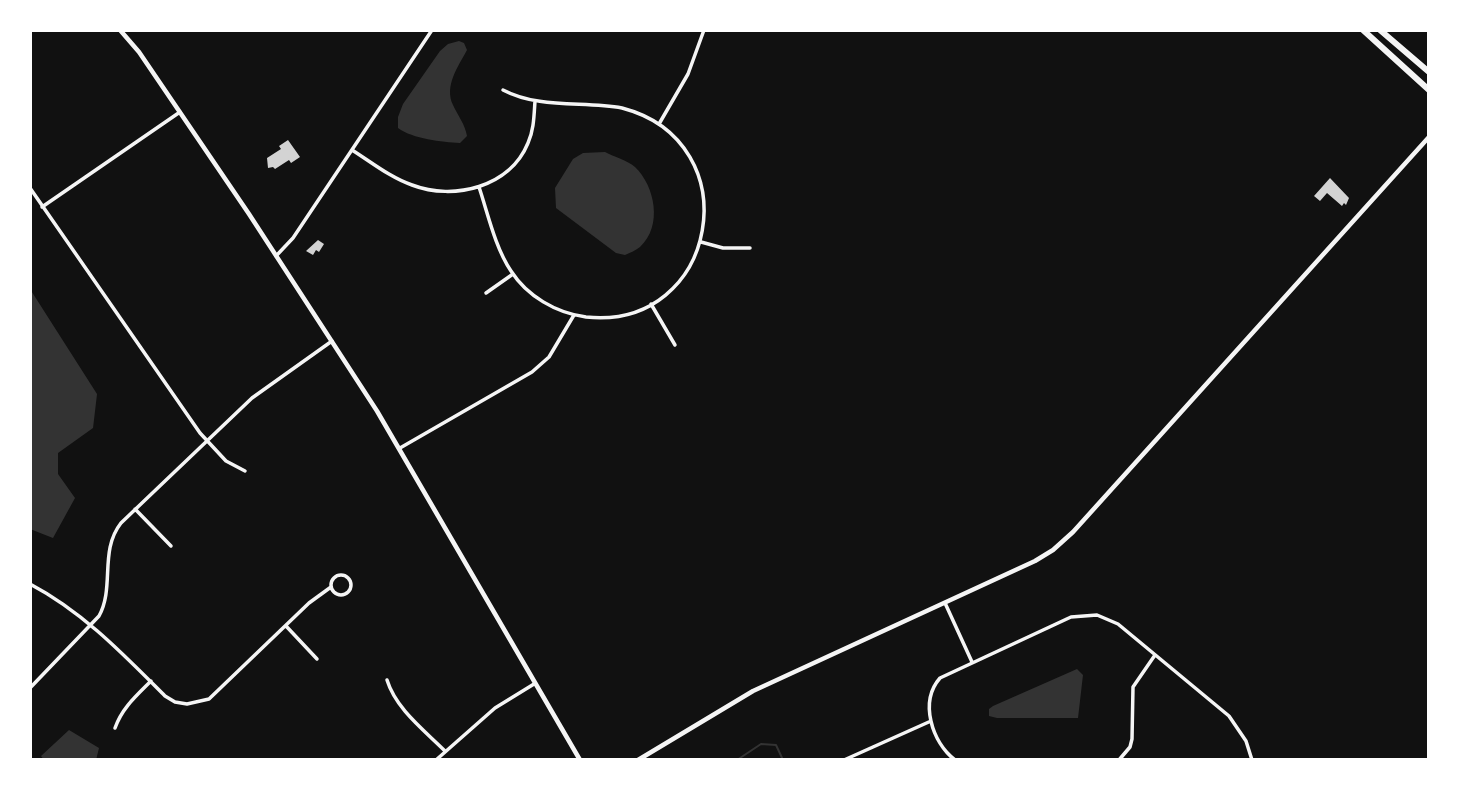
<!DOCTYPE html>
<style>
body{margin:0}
#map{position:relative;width:1459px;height:790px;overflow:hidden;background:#111;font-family:"Varela Round",sans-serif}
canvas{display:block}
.frame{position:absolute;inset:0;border:32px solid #fff;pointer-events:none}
</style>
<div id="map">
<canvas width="1459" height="790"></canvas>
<div class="frame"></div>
</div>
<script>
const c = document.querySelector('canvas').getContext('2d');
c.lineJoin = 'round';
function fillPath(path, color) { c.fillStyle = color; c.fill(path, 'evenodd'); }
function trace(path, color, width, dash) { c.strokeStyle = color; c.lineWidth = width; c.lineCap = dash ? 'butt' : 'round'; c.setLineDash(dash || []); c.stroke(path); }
const water = new Path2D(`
 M459,41L464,43L467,50C458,67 444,86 453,105C458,116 465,124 467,136L460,143C442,142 413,139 398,128V117L403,104L440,51L448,44Z
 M605,152C614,157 627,160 635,167C655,186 663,226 640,247C636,250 630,253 625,255L616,253L556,208L555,188L573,159L583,153Z
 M30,289L97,394L93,428L58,453V474L75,498L53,538L30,529Z
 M1077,669L1083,675L1078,718H997L989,716V709L993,706Z
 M69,730L99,748L96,760H44L41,756Z`);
const stream = new Path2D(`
 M737,760L761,744L776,745L783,760`);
const building = new Path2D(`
 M288,140L300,157L291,163L289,160L275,169L273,167L268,168L267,158L281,149L279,146Z
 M1330,178L1349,198L1346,205L1344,203L1342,206L1327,193L1320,201L1314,196Z
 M318,240L324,244L319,252L316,250L313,255L306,251Z`);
const minor = new Path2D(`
 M659,124L688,74L704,30
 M352,150C371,162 391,178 412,185C454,201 510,187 528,143C534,130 534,115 535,101
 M479,187C488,214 495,247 511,271C527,296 556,313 586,317C718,331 752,142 622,108C583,101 539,109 503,90
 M30,188L200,433L226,461L245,471
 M42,207L180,112
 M701,242L723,248H750
 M276,256L293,238L432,30
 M486,293L513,274
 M651,304L675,345
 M400,448L532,372L549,357L574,315
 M135,509L171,546
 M331 585a10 10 0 1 1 20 0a10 10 0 1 1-20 0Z
 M30,584C83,612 123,654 165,696L175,702L187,704L209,699L309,603L331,587
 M945,603L972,662
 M286,626L317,659
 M387,680C396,709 424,730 445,751
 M30,688L99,616C115,587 99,551 121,523L252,398L332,341
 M115,728C122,708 136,696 151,681
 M436,760L495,708L534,684
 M844,760L931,721
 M955,760C932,742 919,702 940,678L1071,617L1097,615L1118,624L1229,716L1246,741L1252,760
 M1119,760L1130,747L1132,739L1133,687L1155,655
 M1337,760H1338`);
const tertiary = new Path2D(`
 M120,30L139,52L249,214L377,411L580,760
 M638,760L753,691L1035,561L1053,550L1073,532L1429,137`);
const primary = new Path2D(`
 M1363,30L1429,90
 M1380,30L1429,72`);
fillPath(water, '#333');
trace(stream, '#333', 2);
fillPath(building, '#d3d3d3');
trace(minor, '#f5f5f5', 3.5);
trace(tertiary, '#f5f5f5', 4.5);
trace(primary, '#f5f5f5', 6);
</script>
